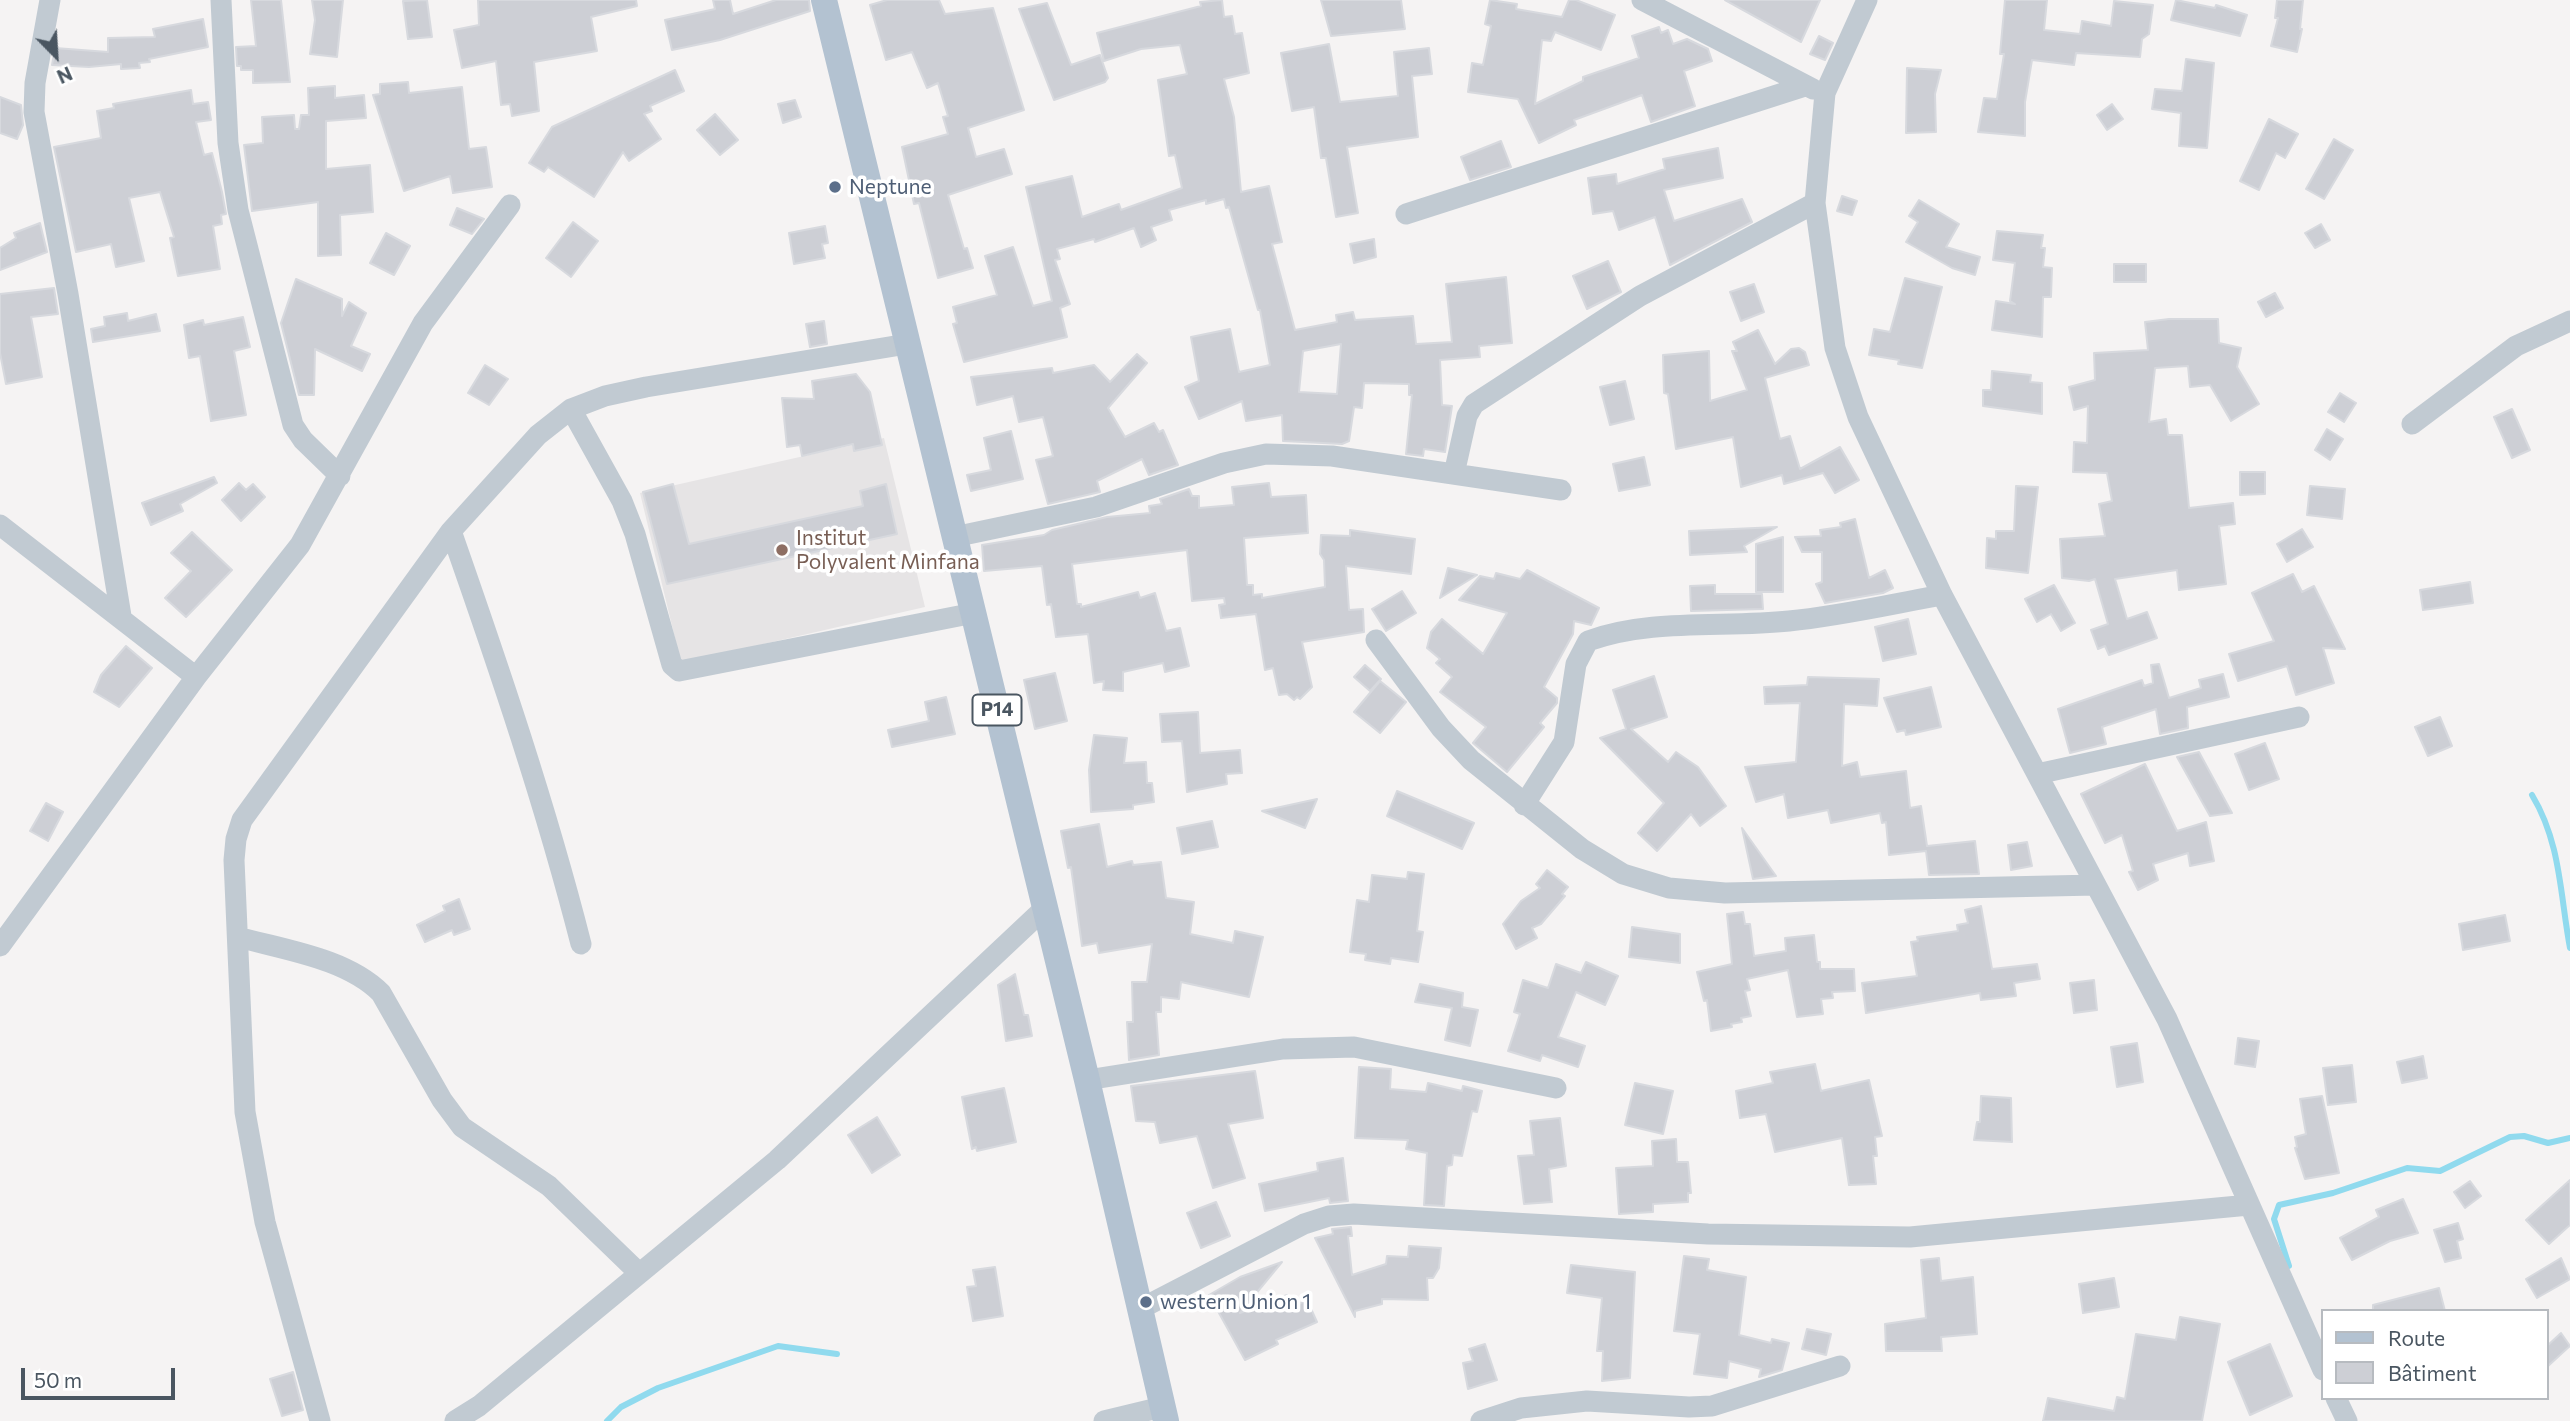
<!DOCTYPE html>
<meta charset="utf-8">
<style>
body{margin:0}
#map{position:relative;width:2570px;height:1421px;overflow:hidden;background:#f5f3f3;font-family:Commissioner,sans-serif}
canvas{display:block}
.legend{position:absolute;left:2321px;top:1309px;width:228px;height:91px;box-sizing:border-box;background:#fff;border:2px solid #b7bbc0;margin:0;padding:9px 12px;list-style:none;font-size:21px;color:#4a5661}
.legend li{display:flex;align-items:center;gap:14px;height:35px}
.legend b{width:35px;border:2px solid #b7bbc0}
.north{position:absolute;left:21px;top:21px;width:70px;height:70px;-webkit-text-stroke:5px #fff;paint-order:stroke;rotate:156deg;font-size:19px;font-weight:700;line-height:28px;text-align:center;color:#4a5661}
.north::after{content:'';display:block;margin:auto;width:24px;height:32px;background:#4a5661;clip-path:polygon(50% 0,100% 100%,50% 72%,0 100%)}
.scale{position:absolute;left:21px;top:1368px;width:154px;height:32px;box-sizing:border-box;border:4px solid #4a5661;border-top:0;padding-left:9px;font-size:21px;line-height:24px;white-space:nowrap;color:#4a5661;-webkit-text-stroke:5px #fff;paint-order:stroke}
</style>
<div id="map">
<canvas width="2570" height="1421"></canvas>
<ul class="legend">
<li><b style="height:9px;background:#b3c2d1"></b>Route</li>
<li><b style="height:19px;background:#cdcfd5"></b>Bâtiment</li>
</ul>
<div class="north">N</div>
<div class="scale">50 m</div>
</div>
<script>
const c = document.querySelector('canvas').getContext('2d');
c.lineJoin = 'round';
function fillPath(path, color) { c.fillStyle = color; c.fill(path, 'evenodd'); }
function trace(path, color, width, dash) { c.strokeStyle = color; c.lineWidth = width; c.lineCap = dash ? 'butt' : 'round'; c.setLineDash(dash || []); c.stroke(path); }
function drawText(font, color, halo, rows, align = 'center') {
  c.font = font + ' Commissioner,sans-serif'; c.lineWidth = 7; c.setLineDash([]); c.textBaseline = 'middle'; c.strokeStyle = halo; c.fillStyle = color; for (const [text, x, y, turn = 0] of rows) {
    c.save(); c.translate(x, y); c.rotate((+turn || 0) * Math.PI / 180); c.textAlign = isNaN(turn) ? turn : align; if (halo) c.strokeText(text, 0, 0); c.fillText(text, 0, 0); c.restore();
  }
}
const education = new Path2D(`
 M884,438L925,607L681,663L640,493Z`);
const stream = new Path2D(`
 M2532,795C2561,843 2560,895 2570,948
 M2289,1266L2274,1219L2279,1205L2333,1193L2407,1168L2440,1171L2510,1137L2524,1136L2548,1143L2570,1138
 M607,1421L621,1407L658,1388L778,1346L837,1354`);
const building = new Path2D(`
 M251,0H281L290,82L253,83V70H241V66H237L236,47L256,46Z
 M312,0H343L337,57L310,54L315,20Z
 M427,0L432,37L408,39L403,1Z
 M478,0H636L637,6L591,17L597,51L534,62L539,111L512,116L510,104L501,105L496,61L462,68L454,30L479,25Z
 M713,0H730L733,14L776,0H809L810,11L720,40L672,50L665,20L715,9Z
 M887,0H939L945,14L993,8L1024,110L968,128L976,157L1004,149L1012,174L948,195L964,249L967,248L973,268L938,278L919,203L914,204L902,147L948,134L943,117L948,116L938,83L927,88L912,52L886,60L870,5Z
 M1222,0L1224,17L1232,16L1235,34L1242,33L1249,73L1224,79L1234,117L1241,192L1269,186L1282,242L1272,244L1295,330L1337,322L1336,315L1353,312L1355,320L1413,316L1416,344L1452,342L1446,284L1506,277L1512,343L1479,346L1480,357L1440,360L1442,405L1452,406L1445,452L1424,449L1423,456L1406,454L1412,395H1409V384L1364,383L1362,408L1354,407L1349,441L1342,444L1283,441L1282,415L1246,421L1242,401L1199,419L1185,387L1199,381L1191,337L1230,329L1239,372L1270,365L1260,310H1258L1229,207L1226,208L1224,199L1206,204V200L1169,210L1172,220L1151,227L1156,240L1141,247L1134,228L1095,242L1094,239L1057,249L1060,259L1055,260L1070,304L1060,308L1067,337L964,362L953,324L957,323L953,307L997,295L985,256L1013,247L1033,306L1052,301L1026,187L1072,176L1082,217L1119,204L1121,210L1182,188L1175,155L1169,156L1158,80L1187,74L1180,45L1141,49L1104,61L1097,33L1201,6L1200,2ZM1341,344L1337,394L1299,392L1303,351Z
 M1321,0H1401L1405,29L1331,36Z
 M1490,0L1517,4L1516,9L1562,17L1569,0H1576L1615,15L1601,50L1555,32L1551,41L1542,40L1535,104L1583,81V77L1639,58L1632,36L1659,27L1661,33L1668,30L1673,44L1687,39L1708,49L1712,61L1684,71L1695,106L1651,122L1642,95L1574,120L1576,125L1539,143L1518,99L1468,92L1472,63L1483,65L1491,26L1485,24Z
 M1725,0H1820L1801,42Z
 M2005,0H2047L2044,30L2080,34L2082,21L2111,26L2114,1L2153,5L2149,34L2142,39L2140,57L2076,53L2074,65L2032,60L2025,102V136L1978,132L1984,98L1997,99L2004,54H2000Z
 M2176,0L2215,8L2216,5L2247,15L2240,36L2171,20Z
 M2277,0H2303L2300,29H2302L2297,52L2271,46L2278,18H2275Z
 M1047,3L1071,65L1100,55L1108,78L1105,82L1054,100L1019,9Z
 M203,19L208,47L149,59L150,62L139,63L140,68L121,69V64L89,67L52,65L55,48L108,52V38L155,37L153,29Z
 M1819,36L1833,43L1825,60L1810,54Z
 M1329,44L1340,102L1398,96L1394,52L1429,48L1432,74L1412,76L1418,137L1347,147L1358,213L1336,217L1326,158H1321L1314,107L1292,111L1281,53Z
 M2186,59L2214,63L2207,148L2179,146L2181,113L2152,109L2155,89L2182,91Z
 M1907,68L1941,70L1935,94L1936,132L1906,133Z
 M675,70L684,91L650,106L652,111L644,114L661,139L629,161L623,152L594,197L548,167L544,172L529,163L552,127Z
 M408,82L409,93L462,87L469,149L486,147L492,187L453,193L450,176L404,191L373,95L380,94V84Z
 M335,86V98L364,95L366,118L326,121V169L370,165L373,212L340,215L341,255L318,256V202L252,211L244,145L263,143L262,117L294,115L295,129H299L301,115H309L308,88Z
 M191,90L193,104L208,102L211,120L196,122L204,155L212,153L222,192L226,214L221,215L222,224L213,226L220,269L178,276L170,238L174,237L160,192L129,198L144,261L116,267L111,244L76,252L54,147L101,138L97,111L114,108L113,104Z
 M0,97L21,105L23,125L17,139L0,133Z
 M795,100L801,117L783,123L778,104Z
 M2112,104L2123,119L2107,130L2097,115Z
 M715,114L738,140L720,155L697,130Z
 M2269,119L2298,134L2285,158L2276,153L2259,190L2240,181Z
 M2334,139L2353,150L2324,199L2306,189Z
 M1501,141L1511,167L1470,180L1461,157Z
 M1718,148L1723,178L1664,190L1674,221L1742,199L1752,222L1670,265L1655,217L1619,230L1613,211L1593,214L1588,178L1616,174L1617,184L1665,169L1663,159Z
 M1842,196L1857,201L1852,215L1837,211Z
 M1919,200L1959,224L1946,247L1980,257L1975,275L1952,268L1906,242L1918,222L1909,216Z
 M457,208L484,219L472,234L450,225Z
 M573,222L598,241L571,277L546,258Z
 M40,223L47,252L0,270V248L16,238L14,233Z
 M2321,224L2330,240L2315,248L2305,233Z
 M825,226L828,243L822,244L825,258L794,264L789,233Z
 M1997,231L2043,235L2041,248H2045L2043,267L2052,268L2051,297H2043L2042,337L1992,330L1996,301L2015,304L2010,301L2015,263L1993,260Z
 M386,233L410,246L394,275L370,263Z
 M1374,239L1376,257L1354,263L1350,244Z
 M1608,261L1621,292L1587,309L1573,276Z
 M2114,264H2146V282H2114Z
 M1905,278L1942,287L1922,368L1898,364L1899,360L1869,355L1874,329L1890,332Z
 M296,279L342,299V316L349,302L366,313L351,346L370,354L362,371L315,349L314,395H299L281,323Z
 M1754,284L1764,312L1741,321L1730,292Z
 M54,288L58,314L31,317L42,377L6,384L0,353V294Z
 M2275,293L2283,308L2266,317L2258,302Z
 M127,313L128,321L156,314L160,331L93,342L91,329L105,326L104,317Z
 M243,317L250,347L234,351L246,415L211,421L200,356L189,358L184,325L203,320L204,325Z
 M2169,319H2218L2219,343L2241,348L2237,367L2259,404L2231,421L2210,385L2190,387L2188,366L2155,368L2149,422L2166,419L2168,435H2182L2189,508L2233,503L2235,524L2219,526L2226,584L2179,590L2177,570L2115,579L2127,619L2147,612L2157,638L2109,655L2105,646L2098,649L2091,630L2108,624L2095,579L2089,581L2062,578L2060,539L2105,536L2099,504L2112,501L2107,473L2073,472L2074,442L2087,443L2088,406L2074,410L2069,387L2095,380L2094,353L2148,350L2145,322Z
 M824,321L827,344L810,347L806,324Z
 M1758,330L1775,364L1791,349L1799,348L1805,352L1809,365L1765,378L1780,439L1790,436L1800,469L1840,447L1859,480L1835,493L1823,473L1784,484L1782,475L1741,487L1733,437L1676,449L1668,394L1664,393L1663,355L1709,351L1710,401L1747,390L1732,351H1737L1733,342Z
 M1137,354L1147,363L1108,408L1125,437L1154,423L1159,432L1163,430L1178,465L1149,475L1142,459L1097,481L1100,492L1048,504L1036,460L1053,456L1043,417L1019,422L1013,396L977,405L971,377L1052,368L1053,373L1094,365L1110,382Z
 M485,365L508,379L489,405L468,393Z
 M1992,371L2031,375L2030,382L2042,383V414L1983,406V390H1991Z
 M856,374L870,392L882,445L854,451L853,444L802,456L800,445L787,447L782,398L814,399L812,381Z
 M1625,381L1634,419L1610,425L1600,387Z
 M2340,393L2356,403L2344,422L2328,412Z
 M2512,409L2530,450L2512,458L2494,417Z
 M2327,429L2343,439L2330,460L2315,450Z
 M1011,431L1023,479L971,491L967,475L991,470L984,438Z
 M1644,457L1650,485L1619,491L1613,464Z
 M2240,472H2265V494L2240,495Z
 M214,477L217,483L180,504L183,511L151,525L142,503Z
 M239,483L246,490L253,484L265,497L241,521L222,500Z
 M1269,483L1271,497L1306,495L1308,533L1244,538L1247,585H1253V595L1262,594V598L1325,587L1324,560L1320,554L1321,535L1350,536V530L1415,539L1411,574L1346,566L1349,610L1363,609L1364,632L1302,642L1312,687L1300,699L1297,697L1294,700L1287,694L1279,695L1273,668L1265,670L1256,614L1221,618L1219,605L1225,604L1224,598L1192,601L1187,550L1072,564L1077,604H1081V607L1138,592L1140,598L1155,593L1166,631L1180,628L1189,666L1165,672L1163,663L1123,672V691L1103,690L1104,681L1094,683L1088,634L1056,637L1051,604L1047,605L1042,566L984,571L982,545L1044,535L1052,530L1107,517L1150,513L1149,506L1162,504L1160,499L1189,489L1192,496H1199V508L1234,505L1232,487Z
 M673,484L689,544L863,506L860,491L886,484L897,534L667,584L643,492Z
 M2016,486L2038,487L2028,573L1986,568L1987,538L1996,539V531H2014Z
 M2310,486L2345,489L2342,519L2307,515Z
 M1855,519L1869,578L1885,570L1893,588L1883,593L1825,603L1816,584L1822,582V552H1802L1795,537L1821,536L1820,530L1841,527L1840,523Z
 M1777,527L1744,546L1747,552L1690,555L1689,531Z
 M2302,529L2313,547L2287,562L2277,544Z
 M192,532L232,570L186,617L165,598L191,571L171,553Z
 M1783,537V592H1756V544Z
 M1448,568L1477,575L1440,598Z
 M1527,570L1599,608L1591,625L1574,621L1573,634L1544,687L1557,698V703L1540,723L1544,727L1507,772L1473,743L1486,727L1440,692L1452,677L1436,663L1440,659L1427,648L1431,632L1442,619L1483,654L1507,613L1459,600L1480,576L1494,579L1496,573L1520,579Z
 M2293,574L2302,592L2314,586L2345,649L2323,648L2334,683L2296,695L2287,666L2238,681L2229,654L2274,641L2252,593Z
 M2470,582L2473,603L2423,610L2420,590Z
 M1715,585V594H1762L1763,609L1691,611L1690,586Z
 M2054,585L2075,623L2061,631L2051,614L2037,622L2025,599Z
 M1402,591L1416,613L1386,631L1372,609Z
 M1908,619L1916,654L1883,661L1875,627Z
 M126,646L152,668L119,707L94,692L101,675Z
 M2159,664L2169,698L2201,688L2199,680L2223,674L2229,697L2187,707L2188,728L2160,734L2156,709L2102,727L2106,744L2070,753L2058,709L2142,680L2144,686L2153,683L2151,665Z
 M1365,665L1381,679L1370,691L1354,677Z
 M1055,673L1067,721L1035,729L1024,680Z
 M1654,676L1667,717L1631,729L1668,762L1676,752L1698,767L1726,806L1700,826L1691,814L1657,851L1638,833L1664,803L1600,738L1626,729L1613,690Z
 M1808,677L1879,679L1877,706L1844,704L1842,766L1857,762L1860,777L1906,771L1910,808L1921,806L1927,846L1975,841L1979,874L1929,875L1926,851L1889,855L1886,822L1882,823L1880,813L1831,823L1828,810L1788,818L1784,794L1756,802L1745,767L1796,762L1800,703L1765,704L1764,687L1807,685Z
 M1380,681L1406,702L1380,733L1354,712Z
 M1931,687L1941,727L1906,735L1905,730L1897,732L1884,698Z
 M946,697L955,734L892,747L888,730L929,721L925,702Z
 M1198,712L1200,753L1240,750L1242,773L1226,774L1227,784L1187,792L1182,741L1162,742L1160,714Z
 M2440,717L2452,746L2428,756L2415,727Z
 M1094,735L1127,738L1124,763L1146,762L1147,783H1152L1154,802L1133,805V809L1091,812L1089,770Z
 M2265,743L2279,779L2249,790L2235,754Z
 M2199,752L2232,813L2210,816L2177,757Z
 M2145,764L2177,831L2206,822L2214,861L2190,866L2188,853L2153,864L2158,880L2138,890L2129,872L2133,871L2122,835L2105,843L2081,794Z
 M1397,791L1474,823L1462,849L1387,816Z
 M1317,799L1305,828L1262,811Z
 M46,803L63,812L48,841L30,831Z
 M1212,821L1218,847L1182,854L1177,828Z
 M1099,824L1107,867L1132,861L1133,865L1161,862L1166,898L1194,902L1190,934L1233,943L1235,931L1263,937L1249,997L1181,982L1179,999L1161,997V1012H1156L1159,1055L1129,1060L1127,1022H1133L1132,982H1147L1152,944L1099,953L1097,943L1082,946L1071,867L1068,868L1061,831Z
 M1742,828L1776,876L1753,879Z
 M2027,842L2032,866L2011,870L2008,845Z
 M1547,870L1568,887L1562,894L1565,896L1541,924L1532,928L1537,938L1516,949L1503,924L1521,901L1540,888L1536,884Z
 M1408,872L1424,874L1417,931L1423,932L1418,962L1391,958L1390,964L1365,960L1366,954L1350,952L1357,900L1369,902L1372,875L1407,879Z
 M459,899L470,929L454,935L452,930L425,942L417,925L445,911L443,906Z
 M1981,906L1992,969L2037,964L2040,979L2014,983L2016,996L1981,1000L1980,993L1866,1013L1862,983L1917,976L1911,942L1918,941L1917,937L1958,931L1957,925L1968,923L1965,910Z
 M1743,912L1745,924H1750L1754,956L1786,951L1785,938L1814,935L1817,962H1820V969H1854L1855,991L1832,992L1833,998L1821,999L1823,1014L1797,1017L1788,970L1747,979L1750,990L1745,991L1751,1016L1741,1018L1742,1022L1731,1024L1732,1027L1711,1031L1707,1000L1704,1001L1697,972L1732,964L1727,914Z
 M2505,915L2510,941L2463,950L2459,924Z
 M1632,927L1680,934V963L1629,957Z
 M1586,962L1618,976L1605,1005L1576,992L1558,1037L1585,1046L1578,1067L1542,1055L1540,1061L1508,1051L1520,1014L1514,1012L1523,980L1548,988L1556,964L1581,973Z
 M1015,974L1024,1015H1028L1032,1036L1006,1041L998,985Z
 M2094,980L2097,1010L2074,1013L2070,983Z
 M1420,984L1463,993L1462,1007L1478,1010L1470,1046L1445,1040L1452,1008L1415,1002Z
 M2238,1038L2259,1041L2255,1067L2235,1064Z
 M2137,1043L2143,1082L2117,1087L2111,1047Z
 M2423,1056L2427,1078L2402,1083L2397,1062Z
 M1815,1064L1821,1091L1869,1080L1882,1136L1875,1137L1877,1156H1873L1876,1184L1849,1185L1842,1138L1775,1152L1766,1114L1740,1118L1736,1091L1773,1083L1770,1072Z
 M2352,1065L2356,1102L2328,1105L2323,1068Z
 M1359,1067L1391,1069L1390,1089L1426,1092L1428,1083L1462,1091L1463,1086L1482,1091L1477,1112L1472,1111L1462,1156L1453,1155L1452,1165L1447,1166L1444,1206L1424,1205L1427,1153L1406,1149L1408,1140L1355,1138Z
 M1255,1071L1263,1118L1228,1124L1245,1178L1213,1188L1197,1136L1160,1143L1155,1122L1136,1121L1131,1086Z
 M1635,1083L1673,1091L1663,1134L1625,1125Z
 M1004,1088L1016,1142L977,1151L976,1147L972,1149L962,1097Z
 M1981,1096L2011,1098L2012,1142L1974,1140L1977,1122H1980Z
 M2322,1096L2339,1173L2305,1179L2295,1148L2297,1147L2295,1137L2306,1134L2300,1099Z
 M877,1117L900,1155L872,1173L848,1135Z
 M1560,1118L1566,1166L1549,1169L1552,1202L1524,1204L1518,1156L1534,1155L1530,1121Z
 M1676,1139L1677,1162H1688L1691,1193H1688V1202L1653,1204V1212L1619,1214L1616,1168L1653,1166L1652,1141Z
 M1343,1158L1348,1201L1330,1203L1329,1198L1265,1211L1259,1184L1318,1171L1317,1163Z
 M2570,1180V1225L2549,1244L2526,1220Z
 M2470,1181L2481,1196L2465,1208L2454,1192Z
 M2403,1199L2418,1233L2390,1241L2352,1260L2340,1238L2379,1217L2376,1210Z
 M1216,1202L1230,1236L1201,1248L1187,1213Z
 M2458,1223L2463,1239L2457,1241L2461,1258L2445,1262L2434,1230Z
 M1351,1227L1352,1236H1348L1352,1275L1386,1264L1387,1256L1408,1257L1409,1246L1441,1248L1439,1268L1433,1278H1427L1428,1300L1382,1299V1304L1355,1311V1317L1315,1238L1333,1234L1332,1229Z
 M1684,1256L1709,1259L1707,1270L1746,1277L1739,1335L1771,1343L1772,1339L1789,1343L1782,1370L1759,1377L1761,1369L1729,1361L1727,1378L1694,1374L1700,1334L1674,1331Z
 M1939,1258L1941,1281L1973,1277L1977,1334L1941,1337L1942,1351H1886L1885,1324L1926,1318L1921,1260Z
 M2561,1258L2570,1279L2537,1298L2526,1279Z
 M1282,1262L1240,1313L1287,1295L1292,1307L1307,1300L1317,1322L1276,1340L1278,1344L1245,1360L1209,1295L1240,1277Z
 M1571,1265L1635,1272L1630,1378L1602,1381L1603,1351H1597L1602,1298L1567,1293Z
 M995,1267L1003,1316L973,1321L967,1287L976,1286L973,1270Z
 M2114,1278L2119,1307L2083,1313L2079,1284Z
 M2439,1288L2445,1311H2373V1305Z
 M2180,1317L2220,1324L2202,1421H2043L2048,1398L2114,1411L2117,1397L2125,1399L2136,1334L2176,1340Z
 M1807,1329L1831,1334L1826,1355L1802,1349Z
 M2561,1333L2570,1346L2547,1367V1346Z
 M1485,1344L1497,1380L1468,1389L1463,1363L1473,1361L1469,1349Z
 M2270,1344L2292,1396L2250,1415L2228,1362Z
 M293,1372L303,1410L282,1416L270,1379Z`);
const minor = new Path2D(`
 M50,0L35,83L34,112L68,294L121,616
 M221,0L228,143L238,210L293,425L303,440L340,476
 M1642,0L1813,89
 M1867,0L1825,93L1815,203L1835,348L1858,417L1942,595L2167,1019L2323,1370
 M1406,214L1805,86
 M571,409L622,501L635,534L672,665L679,671L974,613
 M2412,424L2516,346L2570,321
 M1454,474L1467,416L1474,404L1640,296L1815,203
 M0,525L196,677
 M451,531C499,668 545,803 581,944
 M954,537L1096,507L1224,463L1266,454L1332,456L1561,490
 M1376,640L1441,728L1471,760L1582,849L1623,874L1669,888L1725,893L2096,885
 M2037,774L2299,717
 M1524,805L1564,742L1576,664L1588,641C1650,618 1724,628 1789,621C1840,616 1892,604 1942,595
 M238,937C284,950 346,958 381,993L442,1100L462,1127L549,1186L639,1273
 M0,946L196,677L300,545L423,323L510,205
 M1087,1080L1283,1049L1354,1047L1556,1088
 M1142,1308L1304,1224L1329,1216L1354,1214L1708,1234L1910,1237L2249,1205
 M2336,1398L2347,1421
 M320,1421L265,1222L245,1112L234,860L236,839L242,820L451,531L538,435L571,409L605,396L646,387L907,344
 M455,1421L479,1406L777,1160L1045,908
 M1104,1421L1162,1407
 M1481,1421L1521,1408L1587,1401L1689,1407L1712,1406L1840,1366`);
const major = new Path2D(`
 M824,0L1087,1080L1166,1421`);
const markers = [
 [835,187,7,"#5c6f8a"],
 [782,550,7,"#8d6e63"],
 [1146,1302,7,"#5c6f8a"]
];
const shields = [
 [997,710,49]
];
const shieldNames = [
 ["P14",997,710]
];
const serviceNames = [
 ["Neptune",849,187],
 ["western Union 1",1160,1302]
];
const educationNames = [
 ["Institut",796,538],
 ["Polyvalent Minfana",796,562]
];
fillPath(education, '#e6e4e5');
trace(stream, '#90daee', 6);
fillPath(building, '#cdcfd5');
trace(building, '#d7d9de', 2);
trace(minor, '#c1cad2', 21);
trace(major, '#b3c2d1', 26);
for (const [x, y, r, color] of markers) { const dot = new Path2D(); dot.arc(x, y, r, 0, 2 * Math.PI); c.fillStyle = color; c.fill(dot); trace(dot, '#fff', 2.5); }
for (const [x, y, w] of shields) { const box = new Path2D(); box.roundRect(x - w / 2, y - 15.5, w, 31, 5); c.fillStyle = '#fff'; c.fill(box); trace(box, '#4a5661', 2); }
drawText('bold 19px', '#4a5661', null, shieldNames);
drawText('21px', '#4e5e75', '#fff', serviceNames, 'left');
drawText('21px', '#785e54', '#fff', educationNames, 'left');
</script>
